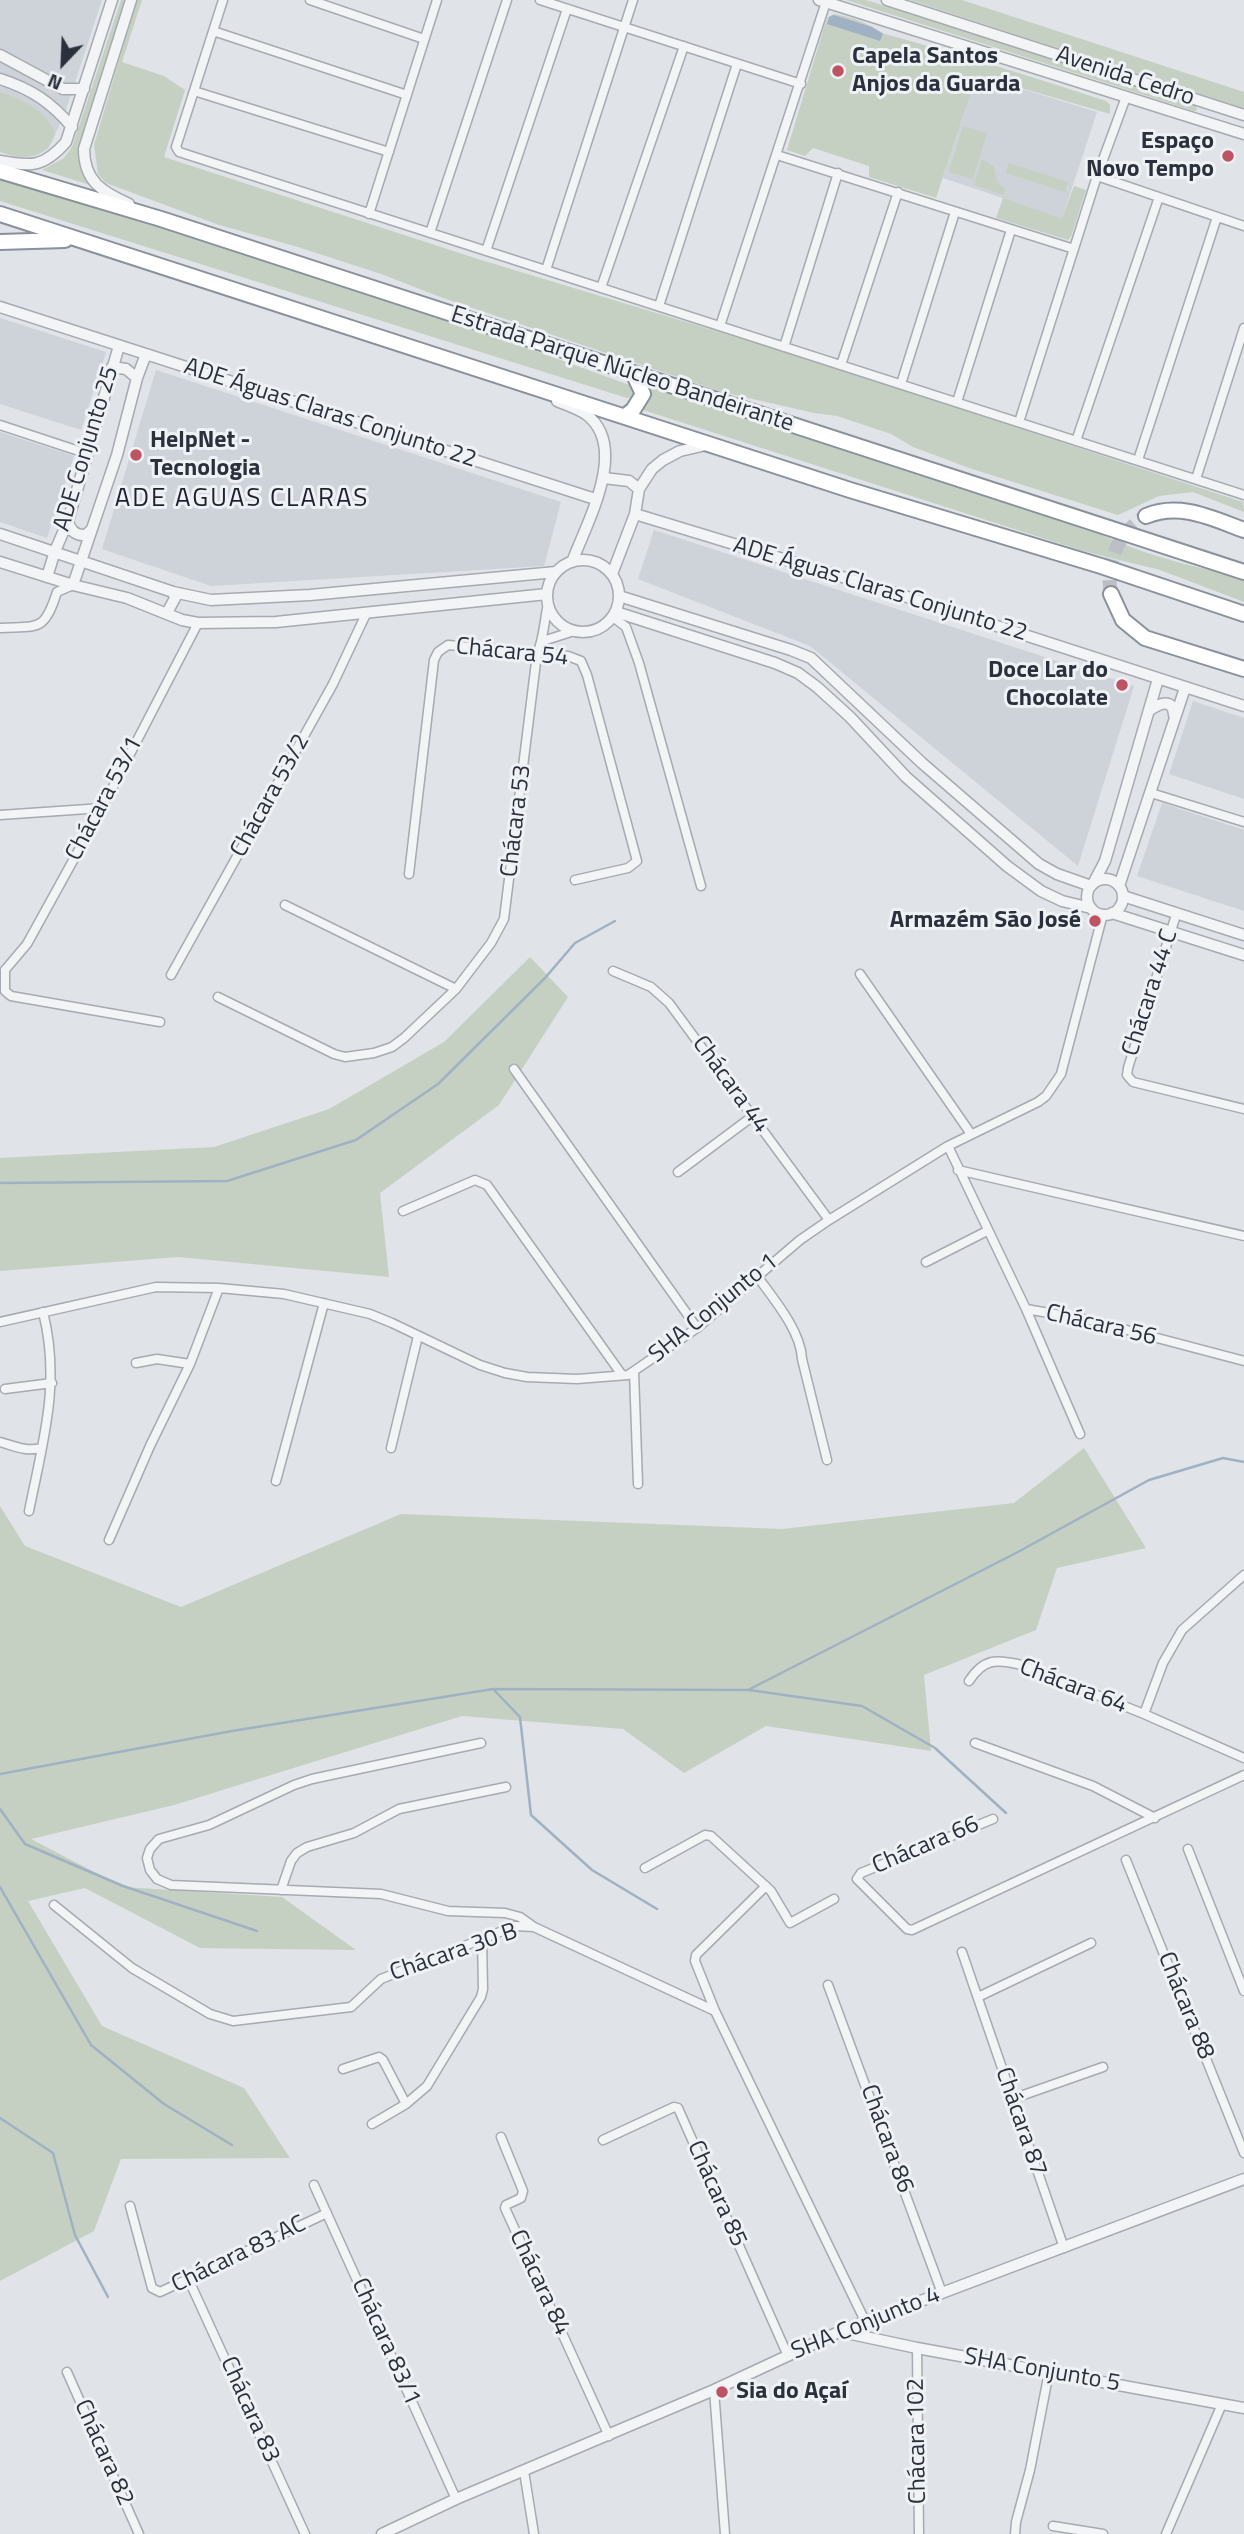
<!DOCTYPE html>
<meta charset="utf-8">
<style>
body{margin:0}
#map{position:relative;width:1244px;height:2534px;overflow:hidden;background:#e0e3e7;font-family:"Titillium Web",sans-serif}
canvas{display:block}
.north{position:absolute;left:28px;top:28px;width:70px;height:70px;-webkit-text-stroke:5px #eff2f5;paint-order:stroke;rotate:203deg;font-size:19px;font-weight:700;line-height:28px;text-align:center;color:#2a313d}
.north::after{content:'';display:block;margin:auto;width:24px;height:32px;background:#2a313d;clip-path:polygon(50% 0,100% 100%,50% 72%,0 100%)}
</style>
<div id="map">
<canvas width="1244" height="2534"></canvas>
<div class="north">N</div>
</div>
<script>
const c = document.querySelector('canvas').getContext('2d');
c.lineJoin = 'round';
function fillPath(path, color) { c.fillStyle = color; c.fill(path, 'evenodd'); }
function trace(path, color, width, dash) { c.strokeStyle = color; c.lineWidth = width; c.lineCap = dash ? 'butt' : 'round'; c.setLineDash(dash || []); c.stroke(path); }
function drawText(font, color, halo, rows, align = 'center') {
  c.font = font + ' "Titillium Web",sans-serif'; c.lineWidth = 6; c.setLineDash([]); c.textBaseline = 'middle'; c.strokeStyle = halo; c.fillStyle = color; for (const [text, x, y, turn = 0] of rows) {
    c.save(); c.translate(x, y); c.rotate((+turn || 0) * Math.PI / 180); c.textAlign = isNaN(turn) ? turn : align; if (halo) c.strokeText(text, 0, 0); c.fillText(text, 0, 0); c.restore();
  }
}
const built = new Path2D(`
 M0,0H102L64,116L48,149L35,156L18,158L0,152Z
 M977,75L1097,112L1062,218L943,178Z
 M0,318L106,352L81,430L0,404Z
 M156,370L561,502L544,566L211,586L102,549Z
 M0,432L74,456L47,538L0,522Z
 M654,530L1134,686L1078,866L810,646L638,579Z
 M1193,701L1244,718V799L1169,774Z
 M1162,803L1244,830V911L1137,876Z`);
const green = new Path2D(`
 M121,0H127L87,125L84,172L90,185L42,170L64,158L72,147Z
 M137,0H142L122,62L164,76L185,90L164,157L481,260L799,356L1243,502L1244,512L1193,492L1159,496L1118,515L969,468L913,447L891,434L837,416L814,413L722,392L443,298L381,274L298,247L219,225L106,183L98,174L94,145Z
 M846,0H866L1163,94L1196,106L1197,110L1194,111Z
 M910,0H962L1244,92V109Z
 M834,14C847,16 863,21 874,28C880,31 883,34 889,35C962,55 1034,77 1106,101L1110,105V114L977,75L936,198L869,177V166L813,148L805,156L787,150L825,24L828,17Z
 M0,92C23,100 47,110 55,134C47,161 22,159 0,152Z
 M963,126L987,133L973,179L949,172Z
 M982,159L994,167L997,182L1005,188L1004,195L974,185Z
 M1009,163L1068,182L1065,192L1006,173Z
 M0,180L20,182L481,331L629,385L633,387L635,397L627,398L0,201Z
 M1074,186L1086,190L1071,237L1068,240L996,218L1003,198L1062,218Z
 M650,387L1089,528C1134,553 1194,567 1244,578V602L1160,570L1083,551L643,410L650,400Z
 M530,957L568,997L499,1105L380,1193L389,1277L178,1257L0,1271V1158L214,1147L329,1109L444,1042Z
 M1084,1448L1146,1548L1057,1568L1036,1630L924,1675L931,1751L766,1726L684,1773L623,1729L462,1716L174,1805L31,1839L123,1887L282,1897L356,1950L200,1948L85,1888L28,1901L102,2026L244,2088L290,2158L121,2159L94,2231L0,2281V1506L25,1546L181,1607L401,1514L782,1529L1014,1503Z`);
const water = new Path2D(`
 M834,15L872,27L883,34L880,41L827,24L829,17Z`);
const stream = new Path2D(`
 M0,1183L227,1181L356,1140L438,1084L545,978L575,943L615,921
 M494,1690L520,1717L531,1815L592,1870L657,1909
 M749,1690L862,1706L935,1748L1006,1813
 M0,1774L232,1731L493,1689L748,1690L1016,1553L1149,1480L1223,1458L1244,1462
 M0,1809L25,1844L123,1886L257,1931
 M0,1887L91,2045L164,2104L232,2145
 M0,2118L53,2153L75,2235L108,2297`);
const trunkTunnel = new Path2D(`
 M1111,594C1105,561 1118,534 1146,516`);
const minor = new Path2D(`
 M223,0L176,147L179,152L1244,495
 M310,0L424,39
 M540,0L801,84
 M213,31L407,95
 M194,91L389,152
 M777,155L1074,249
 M1097,176L1244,226
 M369,214L437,0
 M430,233L507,0
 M486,251L567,9
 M546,270L633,0
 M601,288L684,46
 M659,306L737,64
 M720,326L826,2
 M784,347L838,173
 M841,365L898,192
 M901,384L955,212
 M957,402L1011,230
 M1019,422L1097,176L1126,97
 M0,425L88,454
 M1076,441L1159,197
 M1138,460L1217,217
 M1196,479L1244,328
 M613,617L626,627L639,663L701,886
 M0,628C39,626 44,632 57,592L73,585
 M543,641L574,631
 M1151,793L1244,822
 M0,815L102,808
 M409,874L434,660L438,652L448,645L568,656L581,661L587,675L637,861L628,868L575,880
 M285,905L456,989
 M1176,915L1128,1068L1127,1075L1133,1082L1244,1109
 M5,970L27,944L102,808L198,623
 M5,970V991L11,996L160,1022
 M613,971L651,987L669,1003L829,1220
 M860,974L971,1134
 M171,975L333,684L366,614
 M218,997L334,1054L345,1057L374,1053L392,1047L404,1038L456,989L491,943L504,919L537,654C544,638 544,621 548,604
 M514,1069L697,1328
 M948,1146L1026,1309L1089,1320L1244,1361
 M958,1170L1244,1236
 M678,1172L753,1116
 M403,1211L475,1180L487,1185L622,1375
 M926,1262L987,1231
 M757,1276C773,1298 801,1331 802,1359L827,1460
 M1026,1309L1080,1434
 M0,1322L156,1287L219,1288L284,1294L370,1314L392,1323L480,1365L505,1373L527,1377L577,1379L628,1375L697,1328L800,1240L829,1220L948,1146L1038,1102L1046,1096L1061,1074L1103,914
 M136,1363L157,1359L190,1364
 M634,1372L638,1484
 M5,1389L52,1383
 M0,1442C14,1446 27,1452 41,1448
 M391,1448L418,1336
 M276,1481L324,1303
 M29,1511C43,1441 61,1383 43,1312
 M109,1540L150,1446L190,1364L219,1288
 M969,1681C984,1658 996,1659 1022,1665L1144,1714L1244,1758
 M1144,1714L1163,1663L1182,1630L1244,1575
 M481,1743L312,1779L294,1785L209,1825L159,1839L150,1849L147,1858L150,1870L157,1879L171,1885L381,1894L448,1911L505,1913L520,1917L534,1927
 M975,1743L1093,1786L1155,1818
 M993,1819L861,1873L857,1879L907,1929L912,1930L1244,1775
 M1188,1849L1244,1991
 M1126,1860L1244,2153
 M645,1868L705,1835L711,1836L771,1891L790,1923L834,1899
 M766,1886L696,1955L695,1961L715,2011L865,2321
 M281,1890L291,1861L297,1853L307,1847L354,1833L399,1809L506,1787
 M54,1905L132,1968L210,2014L233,2021L351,2007L381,1979L515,1926L534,1927L715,2011
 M962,1952L1064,2248
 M828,1985L942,2293
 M978,1997L1091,1943
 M343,2069L379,2057L383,2060L406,2104
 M1012,2099L1103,2067
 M372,2124L406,2104L427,2086L481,1997L483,1989L482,1938
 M501,2137L523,2191L521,2198L506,2205L505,2208L609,2436
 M603,2140L674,2107L678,2108L788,2356
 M314,2185L456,2499
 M130,2206L152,2288L160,2292L327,2213
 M192,2287L305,2534
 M917,2348L919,2534
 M67,2372L139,2534
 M714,2390L725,2534
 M524,2471L534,2534
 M1053,2526L1103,2534
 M1015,2534L1016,2522L1030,2470L1049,2372
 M1166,2534L1222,2404`);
const tertiary = new Path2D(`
 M819,0L1244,134
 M887,0L1244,115
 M0,55L63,89H84
 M0,79C31,89 51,102 72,127
 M0,161C32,167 44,167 66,142L112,0
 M129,204C102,192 84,181 84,149L131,0
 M0,307L595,499
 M112,367L126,369L137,378
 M557,401C566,405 579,409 587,415C629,448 587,522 572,562
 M604,478L629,481L639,489
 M635,514L895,593L1244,706
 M68,521C70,531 76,536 86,535L91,530
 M0,534L173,592L211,600L310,595L556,572
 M547 596a36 36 0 1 1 72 0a36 36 0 1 1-72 0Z
 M0,562L73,585L127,598L182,620L198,623L276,622L547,594
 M612,574L635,514L639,489L652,469L663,460L680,451L706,445
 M47,577L55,551L68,521L119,346
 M73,585L117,455L137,378L146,354
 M619,596L791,650L811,658L922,763L1039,864L1057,874L1091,886
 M616,612L775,663L798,673L817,687L850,717L906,777L1007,866L1041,891L1062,901L1091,908
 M167,613L175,598L173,592
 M1150,710C1160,703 1173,698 1174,715
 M1087 897a18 18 0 1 1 36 0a18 18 0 1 1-36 0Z
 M1093,884L1105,861L1158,679
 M1119,886L1185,688
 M1123,896L1244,935
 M1112,913L1244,955
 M842,2332L917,2348L1244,2408
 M382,2534L456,2499L714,2390L841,2331L1244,2179`);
const trunk = new Path2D(`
 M0,171L161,219L1244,572
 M0,214L850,490L1101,566L1244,614
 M0,242L65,240
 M625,416L633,410L643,394L633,373
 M1146,516C1180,502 1211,518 1244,530
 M1111,594L1123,620L1145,638L1244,669`);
const markers = [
 [838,71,7,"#be5364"],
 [1228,156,7,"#be5364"],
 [136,455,7,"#be5364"],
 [1122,685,7,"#be5364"],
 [1095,921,7,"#be5364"],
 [722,2392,7,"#be5364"]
];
const poiNames = [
 ["Capela Santos",852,57],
 ["Anjos da Guarda",852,85],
 ["Espaço",1214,142,"right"],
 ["Novo Tempo",1214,170,"right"],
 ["HelpNet -",150,441],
 ["Tecnologia",150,469],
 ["Doce Lar do",1108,671,"right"],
 ["Chocolate",1108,699,"right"],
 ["Armazém São José",1081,921,"right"],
 ["Sia do Açaí",736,2392]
];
const streetNames = [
 ["Avenida Cedro",1125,77,18],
 ["Estrada Parque Núcleo Bandeirante",622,370,18],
 ["ADE Águas Claras Conjunto 22",330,414,18],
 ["ADE Conjunto 25",87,449,-73],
 ["ADE Águas Claras Conjunto 22",880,590,17],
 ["Chácara 54",512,653,6],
 ["Chácara 53/2",271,796,-61],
 ["Chácara 53/1",105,799,-62],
 ["Chácara 53",517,821,-83],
 ["Chácara 44 C",1151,993,-72],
 ["Chácara 44",730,1085,54],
 ["SHA Conjunto 1",714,1309,-39],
 ["Chácara 56",1101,1326,13],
 ["Chácara 64",1073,1687,21],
 ["Chácara 66",926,1846,-23],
 ["Chácara 30 B",454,1953,-19],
 ["Chácara 88",1185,2006,68],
 ["Chácara 87",1020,2122,71],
 ["Chácara 86",886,2139,70],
 ["Chácara 85",716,2194,66],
 ["Chácara 83 AC",239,2255,-26],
 ["Chácara 84",539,2283,65],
 ["SHA Conjunto 4",866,2324,-22],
 ["Chácara 83/1",385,2342,66],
 ["SHA Conjunto 5",1042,2371,10],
 ["Chácara 83",249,2410,66],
 ["Chácara 102",918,2441,-91],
 ["Chácara 82",103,2453,66]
];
const neighbourhoodNames = [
 ["ADE AGUAS CLARAS",242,500]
];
fillPath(built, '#ced2d9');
fillPath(green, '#c6d0c2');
fillPath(water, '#9fb1c3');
trace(stream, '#9fb1c3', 2.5);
trace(trunkTunnel, '#bcbfc5', 14, [14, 7]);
trace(minor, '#a6aab1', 11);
trace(tertiary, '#a6aab1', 13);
trace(trunk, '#89919c', 18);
trace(minor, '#f2f4f6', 8);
trace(tertiary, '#f2f4f6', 10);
trace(trunk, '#fff', 14);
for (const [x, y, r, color] of markers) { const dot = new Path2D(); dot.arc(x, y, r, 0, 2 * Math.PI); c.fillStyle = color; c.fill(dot); trace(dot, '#eff2f5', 2.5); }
drawText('bold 24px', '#2a313d', '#eff2f5', poiNames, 'left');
drawText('24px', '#2a313d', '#eff2f5', streetNames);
c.letterSpacing = '2px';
drawText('26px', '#1d222e', '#eff2f5', neighbourhoodNames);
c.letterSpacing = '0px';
</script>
